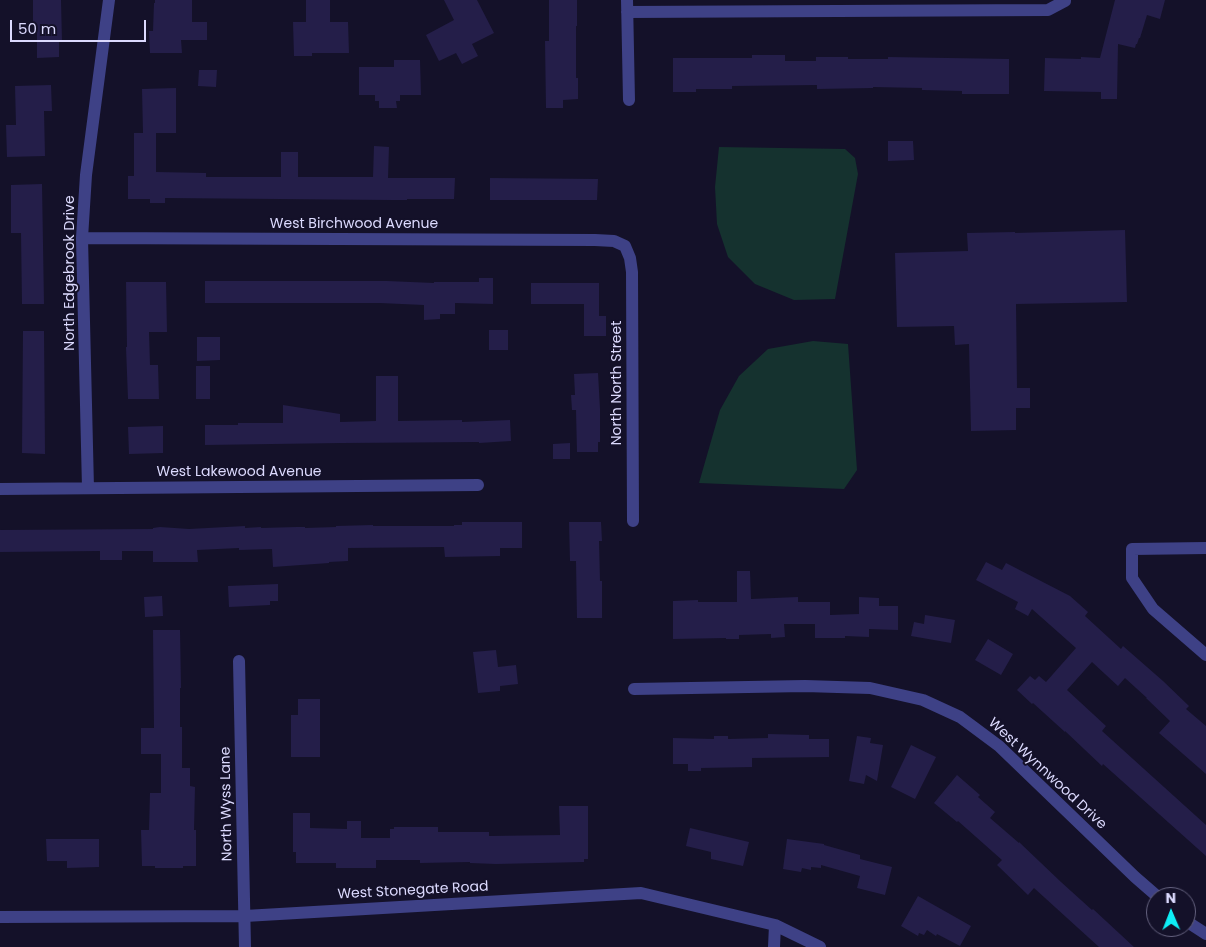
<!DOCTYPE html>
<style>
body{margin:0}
#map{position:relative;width:1206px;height:947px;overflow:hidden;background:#141129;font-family:Poppins,sans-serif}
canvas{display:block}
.north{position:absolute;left:1146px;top:887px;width:50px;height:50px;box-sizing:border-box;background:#141129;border:1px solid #64617e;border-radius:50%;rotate:359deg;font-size:14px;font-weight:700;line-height:20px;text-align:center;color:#dcdafe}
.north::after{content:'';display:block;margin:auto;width:18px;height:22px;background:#0eeef6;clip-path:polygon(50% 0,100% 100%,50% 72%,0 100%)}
.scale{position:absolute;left:10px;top:20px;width:136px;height:22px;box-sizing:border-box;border:2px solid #dcdafe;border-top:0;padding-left:6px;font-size:15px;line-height:18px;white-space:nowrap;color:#dcdafe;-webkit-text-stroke:4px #141129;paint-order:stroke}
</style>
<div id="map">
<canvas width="1206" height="947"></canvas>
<div class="north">N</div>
<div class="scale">50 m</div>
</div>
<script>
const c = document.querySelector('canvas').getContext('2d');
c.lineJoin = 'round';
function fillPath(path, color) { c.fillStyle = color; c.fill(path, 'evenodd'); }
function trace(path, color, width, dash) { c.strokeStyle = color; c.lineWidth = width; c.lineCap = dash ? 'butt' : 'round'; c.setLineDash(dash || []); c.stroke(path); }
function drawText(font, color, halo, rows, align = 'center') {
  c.font = font + ' Poppins,sans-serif'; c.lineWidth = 4; c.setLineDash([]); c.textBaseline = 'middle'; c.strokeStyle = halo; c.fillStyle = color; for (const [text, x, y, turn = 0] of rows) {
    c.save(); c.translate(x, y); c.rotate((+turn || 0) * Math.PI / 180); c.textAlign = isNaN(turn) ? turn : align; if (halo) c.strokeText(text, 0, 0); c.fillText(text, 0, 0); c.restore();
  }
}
const green = new Path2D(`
 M719,147L845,149L855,158L858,174L835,299L794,300L755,284L728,257L717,224L715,187Z
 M813,341L848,344L857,470L844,489L699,483L720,410L739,376L768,349Z`);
const building = new Path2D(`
 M33,0H61L62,42H59V57L37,58V32H33Z
 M155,0H192V22H207V40H181L182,53H150L149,31H153L154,3H155Z
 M306,0H330V22H348L349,53H312V56H294L293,22H306Z
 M444,0H477L494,33L472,44L478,56L462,64L456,53L439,61L426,35L454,20Z
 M549,0H577V26H576V78H578V99L563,100V108H546L545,41H549Z
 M1115,0H1165L1160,19L1147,15L1140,38H1139L1137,44H1136L1135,48L1118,44L1117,99H1101V92L1044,91L1045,58L1081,59V57L1100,58Z
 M752,55H785V61H816V57H848V59H888V57L1009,59V94H962V91L922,90V88L873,87V88L817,89V85L732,86V89H696V92H673V58H752Z
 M394,60H420L421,95H400V101H396L397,108H379V101H375V95H359V67H394Z
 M199,70H217L216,87L198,86Z
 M51,85L52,111H44L45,156L7,157L6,125H16L15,86Z
 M176,88V133H156V172L206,173V177H281V152H298V177H373L374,146L389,147L388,178H455L454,199H407V200H391L165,198V203H150V199H128V176H134V133H143L142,89Z
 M888,141H913L914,160L888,161Z
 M490,178L598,179L597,200H490Z
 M42,184L44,304H22L21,233H11V185Z
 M1125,230L1127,302L1016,304L1017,388H1030V408H1016V430L971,431L969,344L955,345L954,326L897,327L895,253L968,251L967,233L1015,232V233Z
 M479,278H493V304L455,303V314H440V319L424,320V305L380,303H205V281H387L434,283V282H479Z
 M126,282H166L167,332H149L150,365H158L159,399H128L126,347H127Z
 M531,283H599V316H606V336H584V304H531Z
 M489,330H508V350H489Z
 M23,331H44L45,454L22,453Z
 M197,337H220V360L197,361Z
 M196,366H210V399H196Z
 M598,373L600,409V442H598V452H577L576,410H572L571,395H575L574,374Z
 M376,376H398V421L462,420V422L510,420L511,441L479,443V442L341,443L205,445V425H238V423H283V405L340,414V422L376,421Z
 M163,426V453L129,454L128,427Z
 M570,443V459H553V444Z
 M462,522H522V548H500V556L445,557L444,547L348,548V561L329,562V563L273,567L272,549L239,550V548L197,550L198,562H153V551H122V560H100V551L0,552V530L153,529V528L160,527L189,529L245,526V528L261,527V528L297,527H305V528L336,527V526L373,525V526H454V525H462Z
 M569,522H601L602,541H599L600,581H602V618H577L576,561H570Z
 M986,562L1002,570L1006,563L1070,596L1088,612L1085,616L1121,649L1123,646L1163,681L1189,706L1186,709L1206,726V774L1159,733L1170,721L1146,698H1147L1125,678L1118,686L1092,662L1067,690L1106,726L1102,731L1206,825V856L1103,764L1102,766L1065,731V732L1033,703L1032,704L1017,690L1030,676L1035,680L1039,676L1046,682L1076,648L1032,609L1028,616L1015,609L1018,602L976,580Z
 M737,571H750L751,599L798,597V602H830V615L859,614V597L879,598V606H898V630L869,629V637L845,636V638H815V624H784L785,637L771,638V634L739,635V639H726V638L673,639V601L698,600V602H737Z
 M278,584V601H270V605L229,607L228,586Z
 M162,596L163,616L145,617L144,597Z
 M925,615L955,620L951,643L911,636L914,622L924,624Z
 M153,630H180L181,688H180V727H182V768H190V786L195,787L194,830H196V866H183V868H155V866H142L141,830H149L150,793H161V754H141V728H154Z
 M988,639L1013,654L1001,675L975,660Z
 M496,650L498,667L516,665L518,684L500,686V691L478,693L473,652Z
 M298,699H320V757H291V715H298Z
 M768,734L809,735V739H829V757L752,758V767L701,768V771H688V764H673V738L714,739V736H728V739L768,738Z
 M857,736L871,738L870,743L883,745L877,781L866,775L864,784L849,781Z
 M911,745L936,757L915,799L891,787Z
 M957,775L980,795L978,797L995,812L990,818L1019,843V842L1061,882L1092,910L1093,909L1134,947H1099L1034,888L1028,895L997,865L1002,860L958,821L957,822L934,803Z
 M559,806H588V859H584V862L496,864L470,863V862L420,863V860H376V868H336V863H296V852H293V813H310V828L347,829V821H361V838H390V829H394V827H438V832H489V836L560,835Z
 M690,828L749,842L743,866L711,859V852L686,846Z
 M46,839H99V867L67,868V861H47Z
 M787,839L824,844V845L860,855V859L892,867L885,895L857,888L860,876L821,865V868L811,867V870L802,868L801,872L783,869Z
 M918,896L971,926L960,946L937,934L936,936L927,930L924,935L919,933L918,936L901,926Z`);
const minor = new Path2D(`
 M627,0L629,100
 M627,12L1048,10L1065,1V0
 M82,238L595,240L614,241L625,246L630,258L632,272L633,521
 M88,488L82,238L86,175L109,0
 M0,489L478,485
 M1206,548L1132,549V578L1153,609L1206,655
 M239,661L245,947
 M634,689L805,686L870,688L923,700L960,717L999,746L1135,877L1158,897
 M0,917L245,916L641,893L775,925L820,947
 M1186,921L1206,934
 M774,947L775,925`);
const streetNames = [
 ["West Birchwood Avenue",354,224],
 ["North Edgebrook Drive",70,273,-90],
 ["North North Street",617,383,-90],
 ["West Lakewood Avenue",239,472],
 ["West Wynnwood Drive",1047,774,43],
 ["North Wyss Lane",227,804,-91],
 ["West Stonegate Road",413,891,-3]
];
fillPath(green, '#15322f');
fillPath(building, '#241e49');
trace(minor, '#3e4186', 12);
drawText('14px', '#dcdafe', '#141129', streetNames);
</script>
